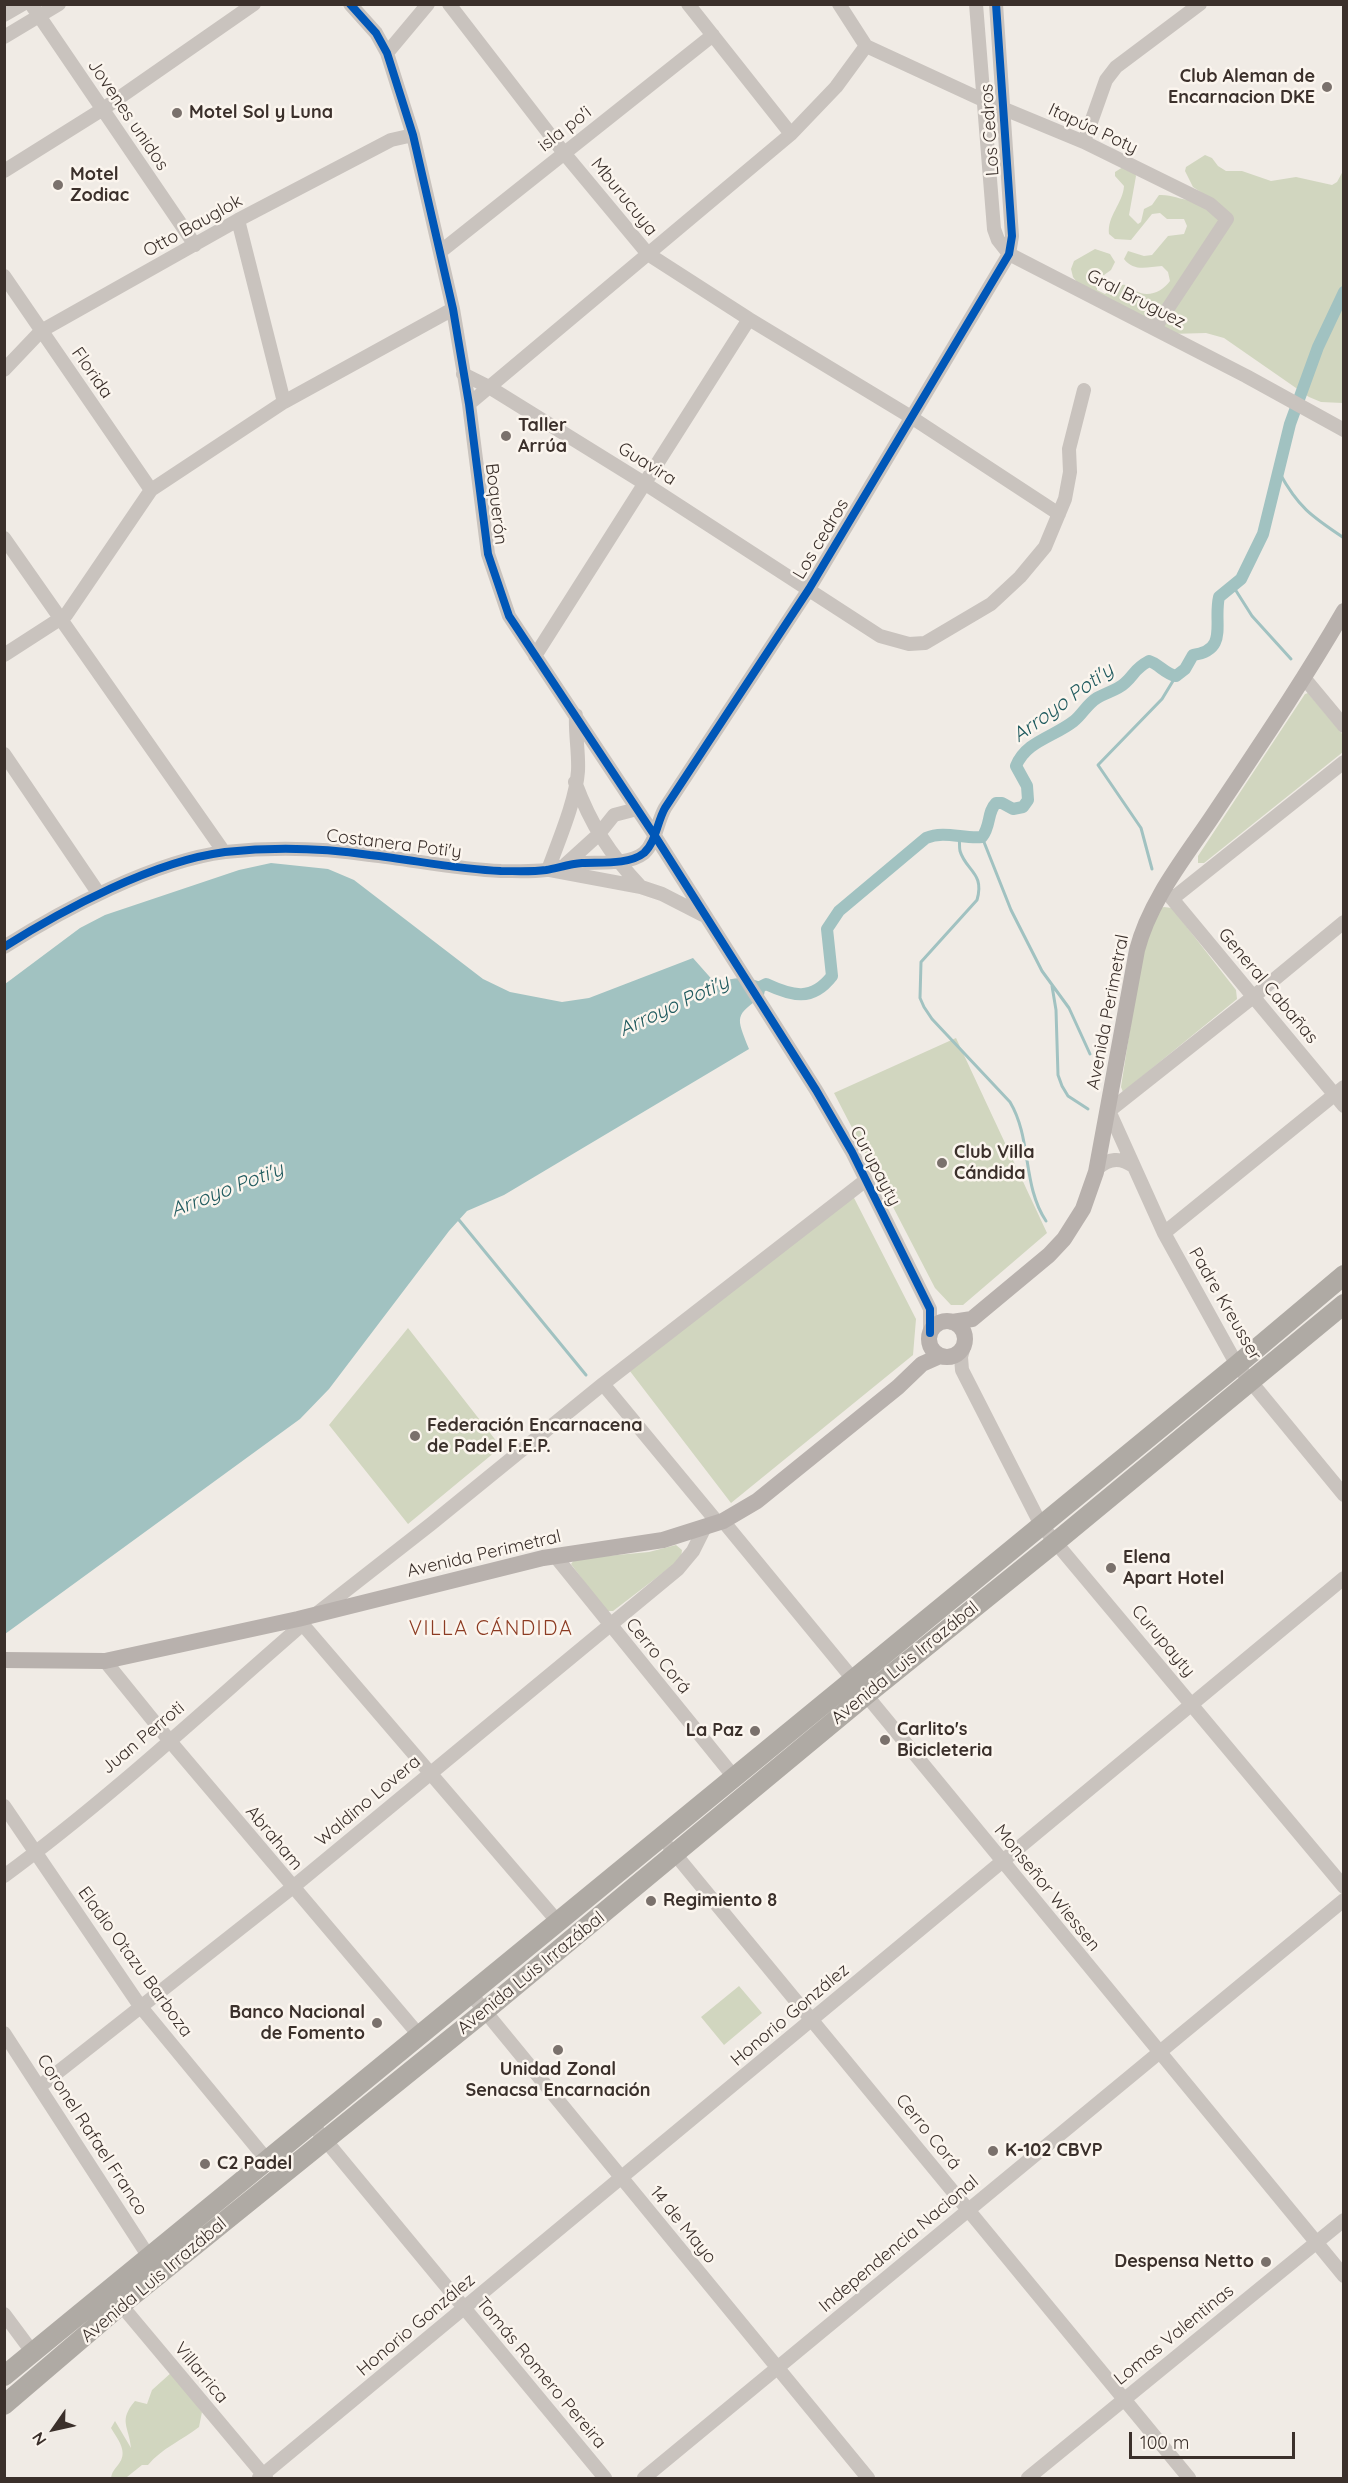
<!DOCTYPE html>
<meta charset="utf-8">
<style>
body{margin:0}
#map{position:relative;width:1348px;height:2483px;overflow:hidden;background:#f0ebe5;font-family:Quicksand,sans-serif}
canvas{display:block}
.frame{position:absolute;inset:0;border:6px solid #3b302b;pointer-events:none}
.north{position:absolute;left:24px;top:2399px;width:60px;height:60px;-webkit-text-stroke:4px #fbf5ee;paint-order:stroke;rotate:236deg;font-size:16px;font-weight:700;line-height:24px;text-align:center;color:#3b302b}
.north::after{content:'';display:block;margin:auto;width:21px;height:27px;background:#3b302b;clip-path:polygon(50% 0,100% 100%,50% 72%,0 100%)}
.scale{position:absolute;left:1129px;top:2432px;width:166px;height:27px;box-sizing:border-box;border:3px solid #3b302b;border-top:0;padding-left:8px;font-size:18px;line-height:21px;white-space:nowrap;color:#3b302b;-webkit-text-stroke:4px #fbf5ee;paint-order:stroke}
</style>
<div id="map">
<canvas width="1348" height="2483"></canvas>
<div class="frame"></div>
<div class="north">N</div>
<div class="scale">100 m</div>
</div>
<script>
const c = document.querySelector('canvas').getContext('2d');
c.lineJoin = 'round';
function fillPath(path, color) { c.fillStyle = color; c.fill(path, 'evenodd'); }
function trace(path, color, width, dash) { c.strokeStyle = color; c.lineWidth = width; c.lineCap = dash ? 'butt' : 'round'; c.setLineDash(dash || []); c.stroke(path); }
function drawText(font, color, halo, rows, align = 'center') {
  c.font = font + ' Quicksand,sans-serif'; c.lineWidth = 5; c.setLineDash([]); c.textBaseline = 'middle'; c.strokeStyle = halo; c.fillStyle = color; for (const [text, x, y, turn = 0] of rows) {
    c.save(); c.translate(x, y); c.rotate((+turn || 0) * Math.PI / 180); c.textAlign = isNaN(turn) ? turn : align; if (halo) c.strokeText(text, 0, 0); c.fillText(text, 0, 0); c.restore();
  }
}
const green = new Path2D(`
 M1205,155L1212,158L1218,166L1226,171H1242L1271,181L1296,177L1332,185L1337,182L1343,171V403L1321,402L1309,397L1224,338L1206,333L1170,334L1083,290L1073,277L1071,269L1074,261L1095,249L1110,254L1115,262L1111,270L1097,280V290L1105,294C1110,291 1116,285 1122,285C1128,284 1131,288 1136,291C1148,298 1162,292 1170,281L1168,272L1162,266C1147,267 1134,272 1124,259L1128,251L1144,256L1152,255L1168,236L1184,234L1187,226L1184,219H1167L1160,213L1152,214L1131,240L1115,239L1109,234C1107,216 1123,203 1124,186L1115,176V172L1123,167L1134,171L1136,176L1129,215L1138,224L1141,222L1144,209L1152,205L1159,195C1178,194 1185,206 1205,195L1193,187L1185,171L1186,167Z
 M1308,693L1343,735V752L1204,863H1198V856L1305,694Z
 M1164,907L1172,908L1236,990L1237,999L1123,1092L1121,1087L1141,958L1144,945L1161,908Z
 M956,1038L1047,1233L963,1305H951L935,1288L834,1093Z
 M852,1194L916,1319L913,1355L731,1503L626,1366Z
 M408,1328L501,1447L408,1524L329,1425Z
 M676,1545L682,1550L681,1559L613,1611H606L571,1564L575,1559L649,1552Z
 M739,1986L762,2013L724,2045L701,2017Z
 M172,2372L202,2412L199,2427C182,2440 161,2449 148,2465H142L127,2477L111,2478C112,2472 114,2470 118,2465C129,2452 118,2440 111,2428L115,2421L131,2448C129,2426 118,2421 135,2401L147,2404L152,2390Z`);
const water = new Path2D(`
 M271,863L328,869L354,880L483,979L510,992L562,1002L589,998L693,958L716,984C734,976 748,976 766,984L764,995C734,1016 736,1016 749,1049L504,1195L467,1211L449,1231L329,1389L300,1419L5,1634V984L80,928L105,915L239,870Z`);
const stream = new Path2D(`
 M1279,472C1298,507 1311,516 1344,538
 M1233,586L1252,616L1291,659
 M959,837C960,841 959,847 960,851C966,871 985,873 977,900L921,962L920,998L924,1007L932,1019L1010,1102C1032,1139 1022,1185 1046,1221
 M982,837L1011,910L1042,971L1069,1008L1090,1054
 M1152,869L1141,828L1098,765L1162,699L1176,676
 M1052,986L1056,1010L1058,1075L1062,1086L1068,1096L1088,1109
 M459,1220L586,1375`);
const canal = new Path2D(`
 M754,990L766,984C792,996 812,1002 832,976L827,929L839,911L926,838C944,830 963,839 982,837C991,826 987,812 996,803H1002L1013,809L1023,807L1028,800L1027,786L1016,766C1026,741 1054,737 1074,721C1082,715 1087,704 1097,698C1105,693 1118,690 1125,683C1135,674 1134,669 1149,661C1159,664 1165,674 1176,676L1185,669L1193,655C1229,650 1213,623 1219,597L1241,579L1263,534L1290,424L1318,347L1344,292`);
const minor = new Path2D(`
 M31,4L195,245
 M350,4L376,33L387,53L413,135L453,309L469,404L488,554L509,616L655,836L816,1090L852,1152L930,1309V1333
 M449,4L564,153L648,254L749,319L911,417L1059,514
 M688,4L791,134
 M839,4L866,46L985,101L1084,142L1210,204L1227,219L1155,328
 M976,4L994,229L998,240L1009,254L1246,376L1344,430
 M4,15L23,4
 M4,37L59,4
 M387,53L428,4
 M1084,142L1106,80L1116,67L1200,4
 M4,171L103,109L254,4
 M238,220L284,402
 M440,252L713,35
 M4,276L151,490
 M4,370L41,331L238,220L391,140L413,135
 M463,374L489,387L644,483L880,636L909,644L925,643L991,604L1020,577L1045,547L1065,499L1070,472L1069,449L1084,390
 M469,404L791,134L836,87L866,46
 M4,538L224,852
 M4,655L66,615L151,490L284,402L453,309
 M535,656L749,319
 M1305,679L1344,726
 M4,754L99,894
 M575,782C591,825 609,853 641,887
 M566,864L598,835L614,815L637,809
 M548,870C558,842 576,801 578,771C579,753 575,734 576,715
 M550,870L641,887L662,894L703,915
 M1164,889L1344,1106
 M1172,899L1344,762
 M1344,922L1253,997L1109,1111L1164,1233L1237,1365L1344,1495
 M4,947C64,909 154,861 225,852C273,847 322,848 370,855C414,860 457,869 501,871C516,871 531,872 546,870C558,868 569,864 582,863C600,862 629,865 644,853C656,842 657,822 665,808L809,589L1009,254L1012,236L996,4
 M1097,1169C1108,1158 1121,1157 1133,1166
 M1164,1233L1344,1087
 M964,1346L961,1357L962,1370L1041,1525L1344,1887
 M603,1384L866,1180
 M723,1521L1344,2276
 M555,1556L734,1777
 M316,1614L431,1524L603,1384L718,1523
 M298,1619L558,1922
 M105,1661L169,1740L419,2035
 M4,1806L140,2006L267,2160
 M670,1848L1189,2478
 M4,1876C109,1799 205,1709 303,1624
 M470,1993L868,2478
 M4,2033L149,2257
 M39,2087L293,1887L678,1569L693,1551L704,1529
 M312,2124L605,2478
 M116,2299L266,2478
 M4,2314L33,2353
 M259,2478L1344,1578
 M644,2478L1344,1900
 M1028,2478L1344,2220`);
const major = new Path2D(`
 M929 1339a18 18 0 1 1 36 0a18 18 0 1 1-36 0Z
 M952,1322L972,1319L1049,1255L1064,1239L1083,1209L1096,1172L1137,950C1150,899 1187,855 1216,811C1260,745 1304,680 1344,611
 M4,1660L105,1661L298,1619L543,1558L663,1540L723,1521L757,1501L898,1387L922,1364L940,1356`);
const highway = new Path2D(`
 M4,2376L1237,1365L1344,1275
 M4,2405L121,2305L485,2011L866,1695L1057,1541L1344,1304`);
const cycleway = new Path2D(`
 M350,4L376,33L387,53L413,135L453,309L469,404L488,554L509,616L655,836L816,1090L852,1152L930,1309V1333
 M4,947C64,909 154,861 225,852C273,847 322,848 370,855C414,860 457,869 501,871C516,871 531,872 546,870C558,868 569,864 582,863C600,862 629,865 644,853C656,842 657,822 665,808L809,589L1009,254L1012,236L996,4`);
const markers = [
 [1327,87,6,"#7a716c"],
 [177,113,6,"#7a716c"],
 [58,185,6,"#7a716c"],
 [506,436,6,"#7a716c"],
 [942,1163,6,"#7a716c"],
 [415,1436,6,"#7a716c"],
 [1111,1568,6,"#7a716c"],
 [755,1731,6,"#7a716c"],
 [885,1740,6,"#7a716c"],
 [651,1901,6,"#7a716c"],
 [377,2023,6,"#7a716c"],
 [558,2050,6,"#7a716c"],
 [993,2151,6,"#7a716c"],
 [205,2164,6,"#7a716c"],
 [1266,2262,6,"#7a716c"]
];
const poiNames = [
 ["Club Aleman de",1315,77,"right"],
 ["Encarnacion DKE",1315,98,"right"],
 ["Motel Sol y Luna",189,113],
 ["Motel",70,175],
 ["Zodiac",70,196],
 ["Taller",518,426],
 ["Arrúa",518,447],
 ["Club Villa",954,1153],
 ["Cándida",954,1174],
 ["Federación Encarnacena",427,1426],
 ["de Padel F.E.P.",427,1447],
 ["Elena",1123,1558],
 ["Apart Hotel",1123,1579],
 ["Carlito's",897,1730],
 ["Bicicleteria",897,1751],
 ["La Paz",743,1731,"right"],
 ["Regimiento 8",663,1901],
 ["Banco Nacional",365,2013,"right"],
 ["de Fomento",365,2034,"right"],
 ["Unidad Zonal",558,2070,"center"],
 ["Senacsa Encarnación",558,2091,"center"],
 ["K-102 CBVP",1005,2151],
 ["C2 Padel",217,2164],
 ["Despensa Netto",1254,2262,"right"]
];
const streetNames = [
 ["Jovenes unidos",128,115,56],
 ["isla po'i",565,129,-38],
 ["Itapúa Poty",1093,129,25],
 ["Los Cedros",990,130,-94],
 ["Mburucuya",624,197,51],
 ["Otto Bauglok",193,226,-29],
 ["Gral Bruguez",1136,299,27],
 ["Florida",92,373,55],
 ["Guavira",647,464,32],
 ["Boquerón",496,504,83],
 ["Los cedros",821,539,-59],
 ["Costanera Poti'y",394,844,7],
 ["General Cabañas",1268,986,50],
 ["Avenida Perimetral",1108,1012,-79],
 ["Curupayty",875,1166,62],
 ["Padre Kreusser",1225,1304,60],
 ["Avenida Perimetral",484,1554,-13],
 ["Curupayty",1163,1641,50],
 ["Cerro Corá",658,1656,51],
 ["Avenida Luis Irrazábal",905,1663,-39],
 ["Juan Perroti",143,1738,-40],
 ["Waldino Lovera",368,1801,-40],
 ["Abraham",274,1838,50],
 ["Monseñor Wiessen",1047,1888,51],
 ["Eladio Otazu Barboza",135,1962,54],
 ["Avenida Luis Irrazábal",531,1973,-39],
 ["Honorio González",790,2015,-40],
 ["Cerro Corá",928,2132,51],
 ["Coronel Rafael Franco",92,2135,57],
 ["14 de Mayo",683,2225,51],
 ["Independencia Nacional",899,2244,-40],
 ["Avenida Luis Irrazábal",154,2280,-40],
 ["Honorio González",416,2325,-40],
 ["Lomas Valentinas",1174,2335,-39],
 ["Villarrica",201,2373,50],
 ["Tomás Romero Pereira",541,2373,50]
];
const waterNames = [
 ["Arroyo Poti'y",1063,703,-36],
 ["Arroyo Poti'y",674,1006,-25],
 ["Arroyo Poti'y",227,1190,-21]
];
const neighbourhoodNames = [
 ["VILLA CÁNDIDA",491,1629]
];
fillPath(green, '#d1d6bf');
fillPath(water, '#a1c2c1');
trace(stream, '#a1c2c1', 3);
trace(canal, '#a1c2c1', 12);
trace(minor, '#c9c3be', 14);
trace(major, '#b8b1ad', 16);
trace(highway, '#afaaa4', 20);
trace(cycleway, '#0057b8', 8);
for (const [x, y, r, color] of markers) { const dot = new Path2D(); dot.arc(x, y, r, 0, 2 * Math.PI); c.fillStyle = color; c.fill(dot); trace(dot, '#fbf5ee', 2); }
drawText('bold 18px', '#3b302b', '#fbf5ee', poiNames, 'left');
drawText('18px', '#3b302b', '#fbf5ee', streetNames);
drawText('italic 20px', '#1f5a5e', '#fbf5ee', waterNames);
c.letterSpacing = '1.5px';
drawText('20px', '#8c3b22', '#fbf5ee', neighbourhoodNames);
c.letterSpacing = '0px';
</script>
